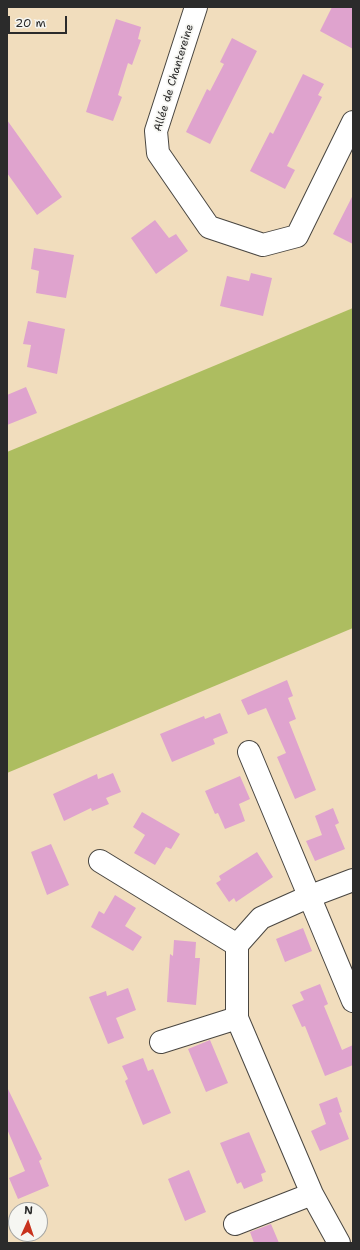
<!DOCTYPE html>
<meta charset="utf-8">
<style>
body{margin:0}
#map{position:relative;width:360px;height:1250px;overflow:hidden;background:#f1ddbd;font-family:"Shantell Sans",sans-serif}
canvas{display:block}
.frame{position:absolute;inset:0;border:8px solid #2b2b2b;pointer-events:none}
.north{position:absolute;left:8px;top:1202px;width:40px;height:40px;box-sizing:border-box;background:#f6f6f2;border:1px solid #a5a5a2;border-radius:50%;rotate:3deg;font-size:11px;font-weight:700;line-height:16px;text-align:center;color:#2b2b2b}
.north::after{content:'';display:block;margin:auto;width:14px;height:18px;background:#c8321e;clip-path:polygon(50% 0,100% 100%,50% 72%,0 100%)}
.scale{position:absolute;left:8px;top:16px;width:59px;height:18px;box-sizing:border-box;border:2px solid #2b2b2b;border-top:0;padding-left:5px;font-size:12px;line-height:14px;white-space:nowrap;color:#2b2b2b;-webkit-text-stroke:3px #f6f6f2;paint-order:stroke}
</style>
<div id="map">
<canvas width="360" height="1250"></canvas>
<div class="frame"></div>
<div class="north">N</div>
<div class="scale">20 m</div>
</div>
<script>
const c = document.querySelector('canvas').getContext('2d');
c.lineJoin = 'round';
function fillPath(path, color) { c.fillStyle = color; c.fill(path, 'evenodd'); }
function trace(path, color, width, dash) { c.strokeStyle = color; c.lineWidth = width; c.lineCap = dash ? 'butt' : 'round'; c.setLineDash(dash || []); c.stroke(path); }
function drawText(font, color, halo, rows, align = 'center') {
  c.font = font + ' "Shantell Sans",sans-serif'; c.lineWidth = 3.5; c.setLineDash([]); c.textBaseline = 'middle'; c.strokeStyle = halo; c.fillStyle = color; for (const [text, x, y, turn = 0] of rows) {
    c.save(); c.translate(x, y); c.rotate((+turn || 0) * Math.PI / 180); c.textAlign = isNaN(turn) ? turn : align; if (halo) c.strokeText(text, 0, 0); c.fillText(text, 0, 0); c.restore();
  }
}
const green = new Path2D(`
 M353,308V628L7,773V452Z`);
const building = new Path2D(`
 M332,7H353V49L320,31Z
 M116,19L141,27L138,39L141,40L132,65L128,63L118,95L122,97L113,121L86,112Z
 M232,38L257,51L210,144L186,132L207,89L210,91L224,64L220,62Z
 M303,74L324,84L318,95L322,97L287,166L295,170L285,189L250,171L270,132L273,134Z
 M7,120L62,197L37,215L7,173Z
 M353,195V244L333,234Z
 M155,220L169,238L176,234L188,251L156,274L131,238Z
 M34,248L74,255L66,298L36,293L39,271L31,269Z
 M251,273L272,278L263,316L220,306L227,276L249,281Z
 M28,321L65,329L57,374L27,367L31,345L23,344Z
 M26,387L37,413L7,425V395Z
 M287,680L293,696L288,698L296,719L289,722L316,790L295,799L277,757L286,753L266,708L248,715L241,700Z
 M220,713L228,733L213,739L215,744L172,762L160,734L204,716L205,719Z
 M113,773L121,792L106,798L109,804L92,811L91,808L64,821L53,794L97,774L98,779Z
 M240,776L250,799L239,804L245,821L225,829L218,813L215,814L205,791Z
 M333,808L339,823L335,825L345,849L315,861L306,841L322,835L315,816Z
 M142,812L180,834L171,849L166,847L155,865L134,853L145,835L133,827Z
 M51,844L69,885L47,895L31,852Z
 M257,852L273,877L236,902L234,898L229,902L216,883L221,880L219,876Z
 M115,895L136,908L125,926L142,937L133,951L91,927L99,911L104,914Z
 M303,928L312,951L285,962L276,939Z
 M174,940L196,942L195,958H200L196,1005L167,1002L170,954L173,956Z
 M320,984L328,1004L324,1006L342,1050L353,1045V1065L325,1076L305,1026L302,1027L292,1005L304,1000L300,992Z
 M128,988L136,1010L116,1018L124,1038L108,1044L89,997L106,991L107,996Z
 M210,1040L228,1083L206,1092L188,1049Z
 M143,1058L148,1071L153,1069L171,1113L143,1125L125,1081L128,1079L122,1066Z
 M7,1087L42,1159L39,1161L49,1186L18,1199L9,1178L25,1171L7,1129Z
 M337,1097L342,1112L339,1113L349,1139L320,1151L311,1131L326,1124L319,1104Z
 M249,1132L266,1172L261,1174L263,1181L244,1189L241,1182L237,1184L220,1143Z
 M189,1170L206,1212L185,1221L168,1179Z
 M271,1224L279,1243H254L250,1232Z`);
const minor = new Path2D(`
 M196,7L156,131L158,153L209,227L263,245L297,236L353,122
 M249,752L353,1001
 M100,861L237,945
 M161,1042L237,1018
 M235,1224L312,1194
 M339,1243L312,1194L237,1018V945L261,918L308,897L353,880`);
const streetNames = [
 ["Allée de Chantereine",174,78,-73]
];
fillPath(green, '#adbd60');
fillPath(building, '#dfa3ce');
trace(minor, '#494641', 24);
trace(minor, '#fff', 22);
drawText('11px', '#2b2b2b', '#f6f6f2', streetNames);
</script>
